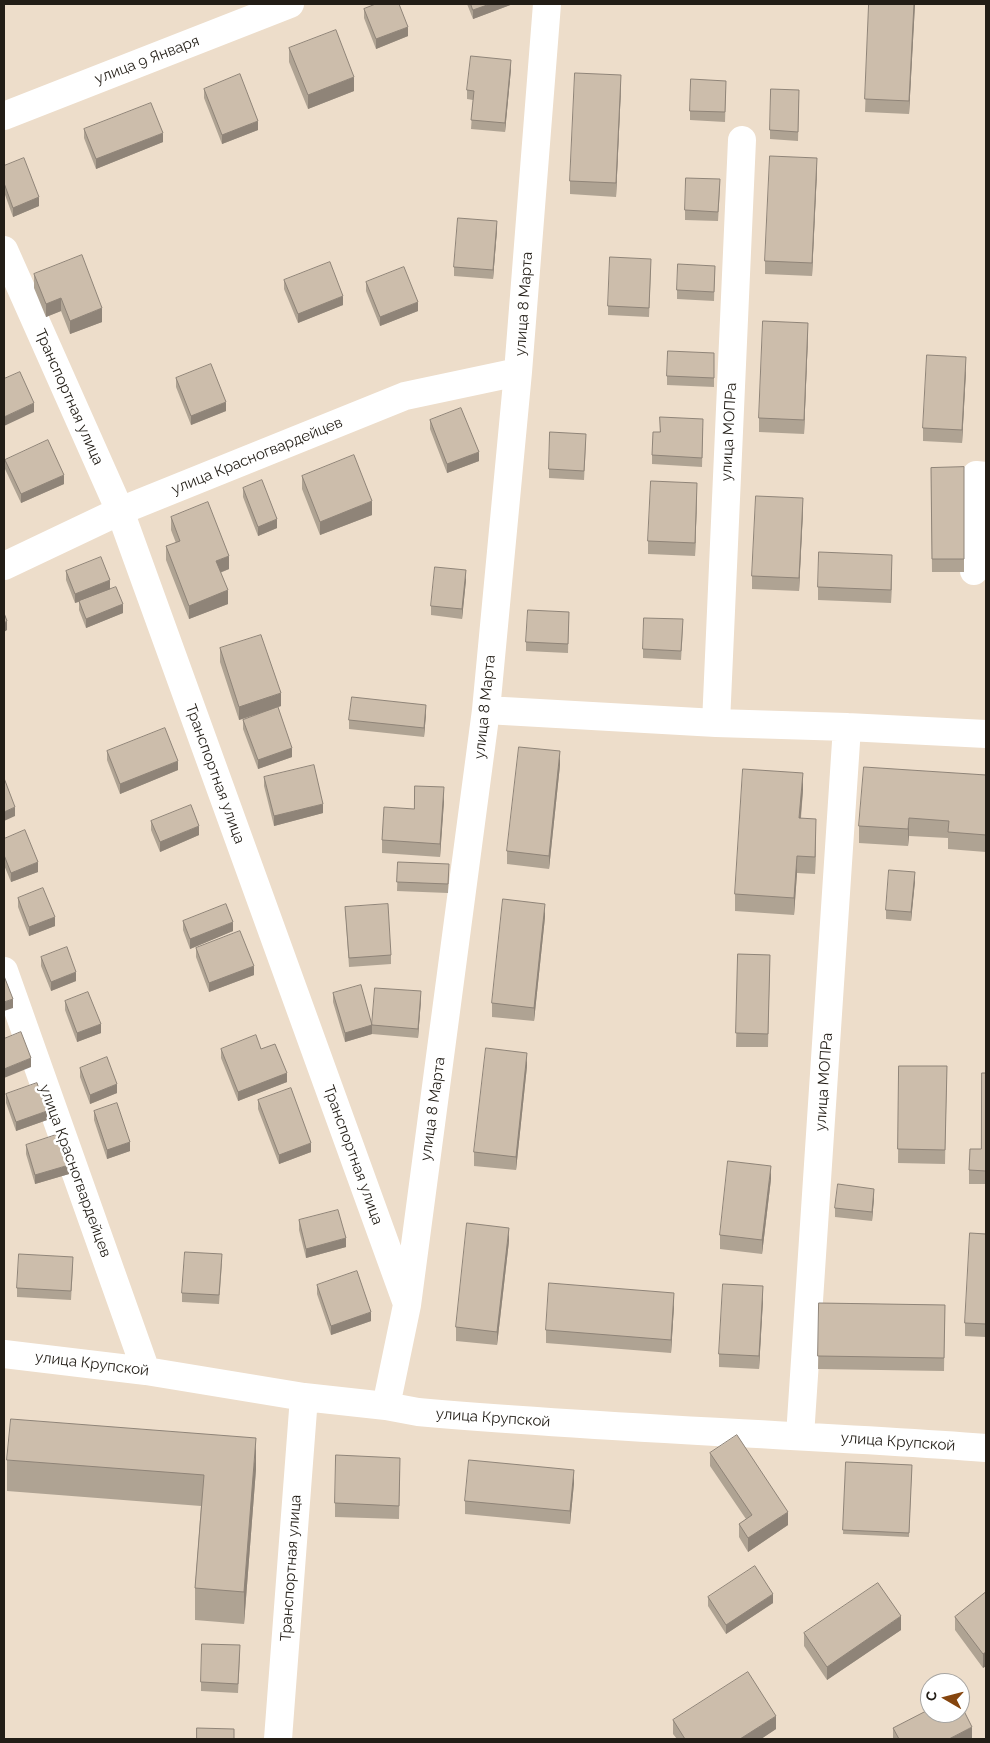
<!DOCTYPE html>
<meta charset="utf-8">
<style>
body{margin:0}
#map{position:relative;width:990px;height:1743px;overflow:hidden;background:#edddca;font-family:Raleway,sans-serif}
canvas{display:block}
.frame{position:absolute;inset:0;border:5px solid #221d16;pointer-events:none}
.north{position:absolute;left:920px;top:1673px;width:50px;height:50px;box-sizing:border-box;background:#fff;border:1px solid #a7a5a2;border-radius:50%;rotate:278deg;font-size:14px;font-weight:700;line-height:20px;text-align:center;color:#221d16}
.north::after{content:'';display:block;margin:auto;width:18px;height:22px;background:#85450e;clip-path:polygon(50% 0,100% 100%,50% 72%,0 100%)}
</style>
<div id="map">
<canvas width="990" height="1743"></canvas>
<div class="frame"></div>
<div class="north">С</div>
</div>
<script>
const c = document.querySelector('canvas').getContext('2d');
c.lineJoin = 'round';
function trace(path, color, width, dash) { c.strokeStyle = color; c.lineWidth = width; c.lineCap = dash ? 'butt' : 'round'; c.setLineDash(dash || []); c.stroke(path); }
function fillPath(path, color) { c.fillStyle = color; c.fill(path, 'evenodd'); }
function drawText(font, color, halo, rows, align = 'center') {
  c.font = font + ' Raleway,sans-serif'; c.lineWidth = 5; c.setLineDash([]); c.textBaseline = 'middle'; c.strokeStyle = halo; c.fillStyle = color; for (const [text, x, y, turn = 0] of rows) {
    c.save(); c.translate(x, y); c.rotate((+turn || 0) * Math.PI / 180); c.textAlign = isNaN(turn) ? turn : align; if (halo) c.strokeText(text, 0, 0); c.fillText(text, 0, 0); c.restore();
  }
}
const minor = new Path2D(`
 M4,116L290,4
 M4,250L120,511L406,1301
 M4,566L120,511L405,396L518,372
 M974,571L976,475L986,476
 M486,710L716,723L847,727L986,734
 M716,723L742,140
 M4,971L146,1371
 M4,1354L146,1371L304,1397L386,1406L418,1412C607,1429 797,1434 986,1448
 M386,1406L407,1305L486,710L518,372L547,4
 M800,1436L847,727
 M278,1739L304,1397`);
const wall = new Path2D(`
 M467,4H513L473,19Z
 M869,4H915L909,114L865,112Z
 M364,9L408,36L376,49L364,18Z
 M289,48L354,91L308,109L289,62Z
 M511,69L505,132L471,129L473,100L467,99V90Z
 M621,88L616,197L570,194V181Z
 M204,89L258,130L222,144L204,98Z
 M726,90L725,122L690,120V111Z
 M799,99L798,141L770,139V130Z
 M84,129L163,142L96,169L84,138Z
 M4,166L39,206L13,217L4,192Z
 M817,171L812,276L765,274V261Z
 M720,188L718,221L685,220V210Z
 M497,230L493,279L454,276V267Z
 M715,266L714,301L677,299V290Z
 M651,268L649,317L608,315V306Z
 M34,274L102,322L70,334L61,311L46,317L34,288Z
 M284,280L343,305L298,323L284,289Z
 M366,282L418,311L380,326L366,291Z
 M808,336L804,434L759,432V418Z
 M714,353V387L667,385V376Z
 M966,371L962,443L923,441V428Z
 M176,378L226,411L191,425L176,387Z
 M430,420L479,461L447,473L430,429Z
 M703,428L702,467L652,464V455L660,432Z
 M586,443L584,480L549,478V469Z
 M5,460L64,484L21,503L5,469Z
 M964,467V572H932L931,468Z
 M302,476L372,515L320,535L302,489Z
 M243,488L277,528L258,536L243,497Z
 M697,497L695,556L648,554V541Z
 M803,511L799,591L752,589V576Z
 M171,517L229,569L220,573L228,604L189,619L166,560V546L176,543L171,530Z
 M892,568L891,603L818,600V587Z
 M66,571L110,589L123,613L86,628L79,610V602L75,603L66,580Z
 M466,580L462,619L431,615V606Z
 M569,612L568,653L526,651V642Z
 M683,628L681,660L643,658V649Z
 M220,648L281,706L278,707L292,757L258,769L243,729V720L274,709L239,720L220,662Z
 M426,714L424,737L349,729V720Z
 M107,751L178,770L120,794L107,760Z
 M560,765L549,869L507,864V851Z
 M986,775V852L948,849V838L909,836L908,846L859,843V826Z
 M264,777L323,813L274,826L264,786Z
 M803,790L801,818L816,836L815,874L797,873L794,915L735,911V894Z
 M444,801L440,857L382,853V840L414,809Z
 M151,821L199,835L160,852L151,830Z
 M4,839L38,872L11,882L4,865Z
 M398,862L449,873L448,893L397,891Z
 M915,881L911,921L886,919V910Z
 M18,898L55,926L29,936L18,907Z
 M345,907L391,955V964L349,967Z
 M545,917L534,1021L492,1017V1003Z
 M183,921L233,931L190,949L183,930Z
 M196,948L254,975L209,992L196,957Z
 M738,954L770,955L768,1047H736Z
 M41,957L76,981L51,991L41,966Z
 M333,993L372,1025L421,1000L418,1038L372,1034L345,1042L333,1002Z
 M65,1001L101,1033L77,1042L65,1010Z
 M221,1049H261L287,1082L238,1101L221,1058Z
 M527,1066L516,1170L474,1166V1152Z
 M899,1066H947L945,1164L898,1163Z
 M80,1068L117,1093L90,1104L80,1077Z
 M986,1073V1184H969V1170L981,1149Z
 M6,1094L47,1120L16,1131L6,1103Z
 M258,1100L311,1152L279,1164L258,1109Z
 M94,1111L130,1151L107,1159L94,1120Z
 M26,1145L69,1174L35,1184L26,1154Z
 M771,1179L762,1254L720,1249V1235Z
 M874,1198L872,1221L835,1217V1208Z
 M299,1220L346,1247L306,1258L299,1230Z
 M986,1234V1337L965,1336V1323Z
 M509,1241L497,1345L456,1341V1327Z
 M222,1263L219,1304L182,1302V1293Z
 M73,1266L71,1300L17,1297V1288Z
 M317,1285L371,1321L331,1335L317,1294Z
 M763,1300L759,1369L719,1367V1354Z
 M819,1303L945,1305L944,1371L818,1369Z
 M674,1306L671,1353L546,1343V1330Z
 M710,1453L788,1525L748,1552L739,1537V1524L746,1519L710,1466Z
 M7,1460L256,1469L244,1624L195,1620V1588L201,1506L7,1491Z
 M846,1462L912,1465L909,1537L843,1534Z
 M400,1471L399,1519L335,1517V1503Z
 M574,1483L570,1524L465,1514V1501Z
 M986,1592V1666L983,1668L955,1630V1617Z
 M708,1597L773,1603L726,1634L708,1606Z
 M901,1630L827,1680L804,1646V1633Z
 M240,1655L238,1693L201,1691V1682Z
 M673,1720L776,1729L761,1739H677L673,1734Z
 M893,1728L972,1739H893Z`);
const shadedWall = new Path2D(`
 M490,4H513L473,19V10Z
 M914,4H915L909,114V101Z
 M408,27V36L376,49V39Z
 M511,60V69L505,132V123Z
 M621,75V88L616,197V183Z
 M354,77V91L308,109V95Z
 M258,121V130L222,144V135Z
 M163,133V142L96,169V159Z
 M817,158V171L812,276V263Z
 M39,197V206L13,217V208Z
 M497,221V230L493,279V270Z
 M343,296V305L298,323V314Z
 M61,298V311L46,317V304Z
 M418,302V311L380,326V317Z
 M102,308V322L70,334V321Z
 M808,323V336L804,434V420Z
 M966,357V371L962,443V430Z
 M226,402V411L191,425V416Z
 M34,403V412L4,426V417Z
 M479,452V461L447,473V464Z
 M64,475V484L21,503V494Z
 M697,483V497L695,556V543Z
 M803,498V511L799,591V578Z
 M372,501V515L320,535V522Z
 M277,519V528L258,536V527Z
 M892,555V568L891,603V590Z
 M229,556V569L216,574V561Z
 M466,570V580L462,619V609Z
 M110,580V589L75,603V594Z
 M228,590V604L189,619V606Z
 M123,604V613L86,628V619Z
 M7,621V630L4,632V623Z
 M281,693V706L239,720V707Z
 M426,705V714L424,737V728Z
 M292,748V757L258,769V760Z
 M560,751V765L549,869V856Z
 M178,761V770L120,794V784Z
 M803,773V790L799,835V818Z
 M444,787V801L440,857V844Z
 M323,804V813L274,826V816Z
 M15,807V816L4,821V812Z
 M909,818V836L908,846V829Z
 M816,819V836L815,874V857Z
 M199,826V835L160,852V842Z
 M797,856V873L794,915V898Z
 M38,862V872L11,882V873Z
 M915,872V881L911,921V912Z
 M545,904V917L534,1021V1008Z
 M55,917V926L29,936V927Z
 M233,922V931L190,949V939Z
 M254,966V975L209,992V983Z
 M76,972V981L51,991V982Z
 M421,991V1000L418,1038V1029Z
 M13,999V1008L4,1011V1002Z
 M101,1024V1033L77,1042V1033Z
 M372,1025V1034L345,1042V1033Z
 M527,1053V1066L516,1170V1157Z
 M31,1058V1067L4,1078V1069Z
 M287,1073V1082L238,1101V1092Z
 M117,1084V1093L90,1104V1095Z
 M47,1111V1120L16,1131V1122Z
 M130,1142V1151L107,1159V1150Z
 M311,1143V1152L279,1164V1155Z
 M69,1165V1174L35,1184V1175Z
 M771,1166V1179L762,1254V1240Z
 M874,1189V1198L872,1221V1212Z
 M509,1228V1241L497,1345V1332Z
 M346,1238V1247L306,1258V1249Z
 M763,1286V1300L759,1369V1356Z
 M674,1293V1306L671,1353V1340Z
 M371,1312V1321L331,1335V1326Z
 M256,1438V1469L244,1624V1592Z
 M574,1470V1483L570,1524V1511Z
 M788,1512V1525L748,1552V1538Z
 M773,1594V1603L726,1634V1625Z
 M901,1616V1630L827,1680V1667Z
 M986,1652V1666L983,1668V1654Z
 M776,1716V1729L761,1739H740Z
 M972,1727V1739H949Z`);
const building = new Path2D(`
 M376,4H399L408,27L376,39L364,9Z
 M471,4H490L473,10Z
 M869,4H914L909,101L865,99Z
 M336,30L354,77L308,95L289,48Z
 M471,56L511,60L505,123L471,120L474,91L467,90Z
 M575,73L621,75L616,183L570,181Z
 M240,74L258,121L222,135L204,89Z
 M691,79L726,81L725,112L690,111Z
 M771,89L799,90L798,132L770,130Z
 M151,103L163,133L96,159L84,129Z
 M770,156L817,158L812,263L765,261Z
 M24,158L39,197L13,208L4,183V166Z
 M686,178L720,179L718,212L685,210Z
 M458,218L497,221L493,270L454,267Z
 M82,255L102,308L70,321L61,298L46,304L34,274Z
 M610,257L651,259L649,308L608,306Z
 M330,262L343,296L298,314L284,280Z
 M678,264L715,266L714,292L677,290Z
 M404,267L418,302L380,317L366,282Z
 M763,321L808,323L804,420L759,418Z
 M668,351L714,353V378L667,376Z
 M927,355L966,357L962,430L923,428Z
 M211,364L226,402L191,416L176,378Z
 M20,372L34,403L4,417V379Z
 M461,408L479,452L447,464L430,420Z
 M660,417L703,419L702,458L652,455L653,432H660Z
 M550,432L586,434L584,471L549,469Z
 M48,440L64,475L21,494L5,460Z
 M354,455L372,501L320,522L302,476Z
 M964,467V559H932L931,468Z
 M262,480L277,519L258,527L243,488Z
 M651,481L697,483L695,543L648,541Z
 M756,496L803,498L799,578L752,576Z
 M208,502L229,556L216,561L228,590L189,606L166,546L180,541L171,517Z
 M819,552L892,555L891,590L818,587Z
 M101,557L110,580L75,594L66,571Z
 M435,567L466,570L462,609L431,606Z
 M116,587L123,604L86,619L79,601Z
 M528,610L569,612L568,644L526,642Z
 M4,613L7,621L4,623Z
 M644,618L683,619L681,651L643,649Z
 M261,635L281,693L239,707L220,648Z
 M352,697L426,705L424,728L349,720Z
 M278,707L292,748L258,760L243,720Z
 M165,728L178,761L120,784L107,751Z
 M519,747L560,751L549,856L507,851Z
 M314,765L323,804L274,816L264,777Z
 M864,767L986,775V835L948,832L949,821L909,818L908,829L859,826Z
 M743,769L803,773L799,818L816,819L815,857L797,856L794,898L735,894Z
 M4,778L15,807L4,812Z
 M415,786L444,787L440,844L382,840L384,807L414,809Z
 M191,805L199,826L160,842L151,821Z
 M25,830L38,862L11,873L4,855V839Z
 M398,862L449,864L448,884L397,882Z
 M889,870L915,872L911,912L886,910Z
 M43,888L55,917L29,927L18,898Z
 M503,899L545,904L534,1008L492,1003Z
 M226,904L233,922L190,939L183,921Z
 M388,904L391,955L349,958L345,907Z
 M240,931L254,966L209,983L196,948Z
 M67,947L76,972L51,982L41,957Z
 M738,954L770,955L768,1034L736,1033Z
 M4,976L13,999L4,1002Z
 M361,985L372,1025L345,1033L333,993Z
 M375,988L421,991L418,1029L372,1025Z
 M88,992L101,1024L77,1033L65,1001Z
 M21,1032L31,1058L4,1069V1039Z
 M256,1035L261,1049L275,1044L287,1073L238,1092L221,1049Z
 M486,1048L527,1053L516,1157L474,1152Z
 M107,1057L117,1084L90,1095L80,1068Z
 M899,1066H947L945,1150L898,1149Z
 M982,1073H986V1171L969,1170L970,1149H981Z
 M37,1083L47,1111L16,1122L6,1094Z
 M291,1088L311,1143L279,1155L258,1100Z
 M117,1103L130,1142L107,1150L94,1111Z
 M59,1134L69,1165L35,1175L26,1145Z
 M728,1161L771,1166L762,1240L720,1235Z
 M838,1184L874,1189L872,1212L835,1208Z
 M338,1210L346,1238L306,1249L299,1220Z
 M467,1223L509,1228L497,1332L456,1327Z
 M970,1233L986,1234V1324L965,1323Z
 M185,1252L222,1254L219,1295L182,1293Z
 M19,1254L73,1257L71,1291L17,1288Z
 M357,1271L371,1312L331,1326L317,1285Z
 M549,1283L674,1293L671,1340L546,1330Z
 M723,1284L763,1286L759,1356L719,1354Z
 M819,1303L945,1305L944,1358L818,1356Z
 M11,1419L256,1438L244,1592L195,1588L204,1475L7,1460Z
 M737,1435L788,1512L748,1538L739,1524L752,1515L710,1453Z
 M336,1455L400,1458L399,1506L335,1503Z
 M469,1460L574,1470L570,1511L465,1501Z
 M846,1462L912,1465L909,1533L843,1530Z
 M755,1566L773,1594L726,1625L708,1597Z
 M878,1583L901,1616L827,1667L804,1633Z
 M986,1592V1652L983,1654L955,1617Z
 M202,1644L240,1645L238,1684L201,1682Z
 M748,1672L776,1716L740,1739H685L673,1720Z
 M960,1703L972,1727L949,1739H899L893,1728L930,1709V1713H960Z
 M197,1728L234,1729V1739H197Z`);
const streetNames = [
 ["улица 9 Января",147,60,-21],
 ["улица 8 Марта",524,304,-86],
 ["Транспортная улица",69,397,66],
 ["улица МОПРа",729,432,-87],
 ["улица Красногвардейцев",257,456,-22],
 ["улица 8 Марта",485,707,-84],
 ["Транспортная улица",215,774,70],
 ["улица МОПРа",824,1082,-86],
 ["улица 8 Марта",433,1109,-82],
 ["Транспортная улица",353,1155,70],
 ["улица Красногвардейцев",75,1171,70],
 ["улица Крупской",92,1364,7],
 ["улица Крупской",493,1418,4],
 ["улица Крупской",898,1442,4],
 ["Транспортная улица",291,1568,-86]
];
trace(minor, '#fff', 28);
fillPath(wall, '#afa393');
fillPath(shadedWall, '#8f8478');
fillPath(building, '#ccbdab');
trace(building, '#8f8478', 1);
drawText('15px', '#221d16', '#fff', streetNames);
</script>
